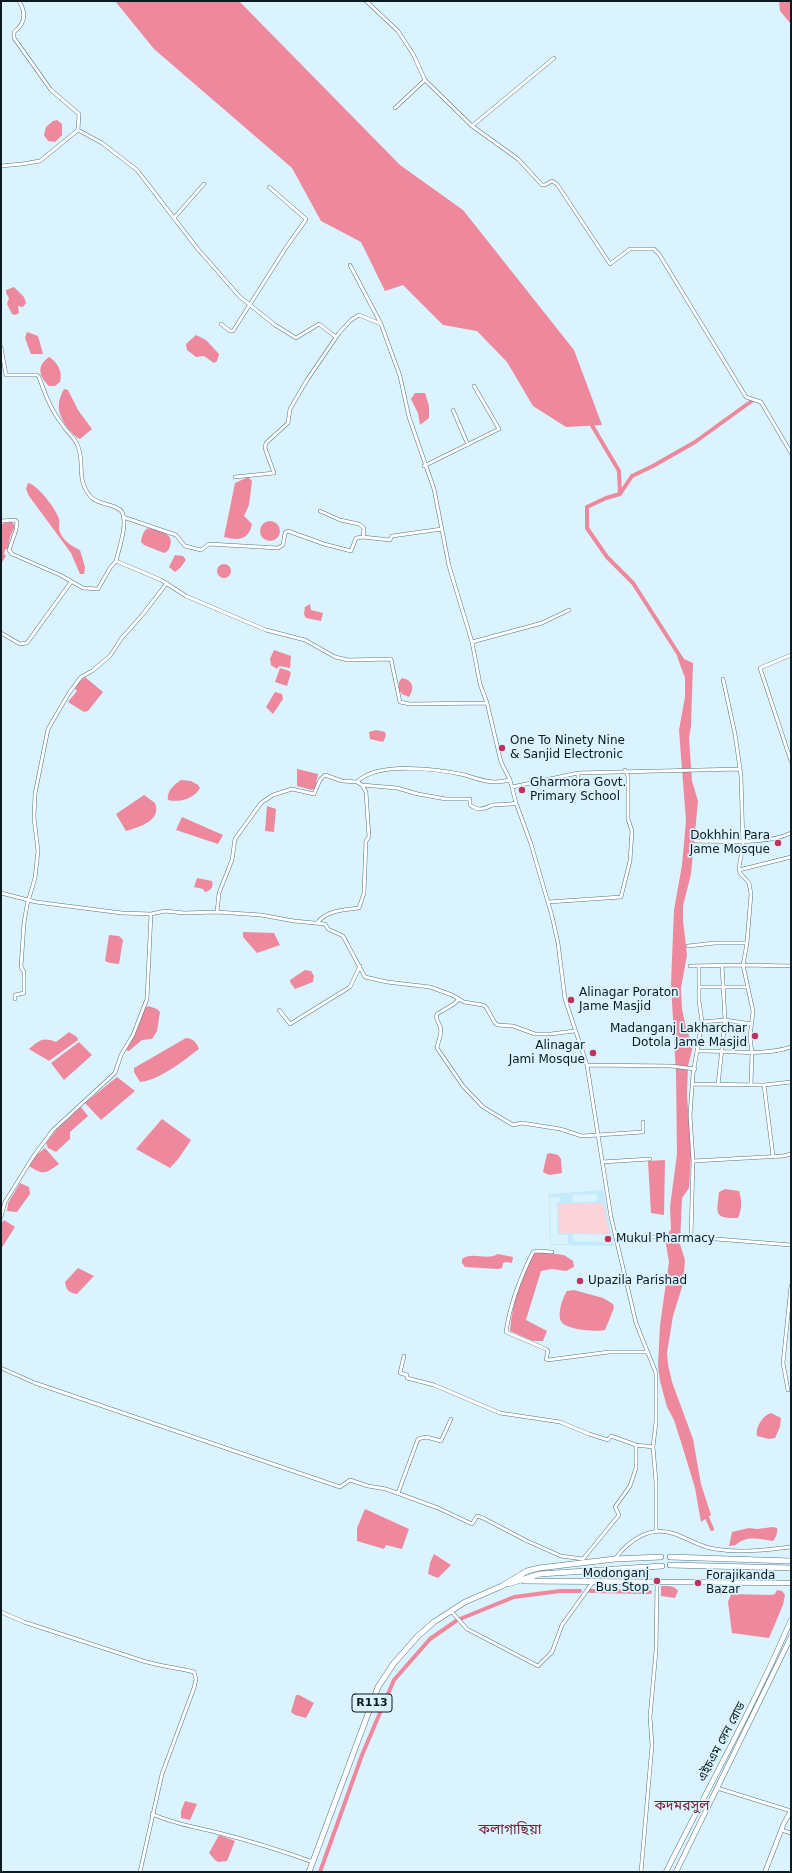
<!DOCTYPE html>
<meta charset="utf-8">
<style>
body{margin:0}
#map{position:relative;width:792px;height:1873px;overflow:hidden;background:#dbf3fe;font-family:"DejaVu Sans",sans-serif}
canvas{display:block}
.frame{position:absolute;inset:0;border:2px solid #0c1b21;pointer-events:none}
</style>
<div id="map">
<canvas width="792" height="1873"></canvas>
<div class="frame"></div>
</div>
<script>
const c = document.querySelector('canvas').getContext('2d');
c.lineJoin = 'round';
function fillPath(path, color) { c.fillStyle = color; c.fill(path, 'evenodd'); }
function trace(path, color, width, dash) { c.strokeStyle = color; c.lineWidth = width; c.lineCap = dash ? 'butt' : 'round'; c.setLineDash(dash || []); c.stroke(path); }
function drawText(font, color, halo, rows, align = 'center') {
  c.font = font + ' "DejaVu Sans","Noto Sans Bengali",sans-serif'; c.lineWidth = 3.5; c.setLineDash([]); c.textBaseline = 'middle'; c.strokeStyle = halo; c.fillStyle = color; for (const [text, x, y, turn = 0] of rows) {
    c.save(); c.translate(x, y); c.rotate((+turn || 0) * Math.PI / 180); c.textAlign = isNaN(turn) ? turn : align; if (halo) c.strokeText(text, 0, 0); c.fillText(text, 0, 0); c.restore();
  }
}
const built = new Path2D(`
 M603,1190L614,1246L550,1245L549,1194ZM597,1194V1201L573,1202V1195ZM550,1197H560V1202H557V1235H568V1244H551ZM573,1234L605,1235V1242L573,1241Z`);
const green = new Path2D(`
 M603,1203L610,1234L559,1233L558,1204Z`);
const water = new Path2D(`
 M115,1H239L400,165L463,210L574,350L602,425L566,427L533,406L507,362L477,331L443,325L403,285L385,291L361,242L321,221L292,168L154,49Z
 M779,1H791V24L780,11Z
 M57,120L62,124V135L55,142L48,141L44,135L46,127L53,121Z
 M14,287L24,297L26,303L23,307L18,306L19,313L15,315L12,314L7,304L9,298L6,293V290Z
 M27,332L38,336L43,354H31L25,338Z
 M196,335L206,340L219,354L217,361L214,363L204,356L196,357L187,350L186,344Z
 M49,357C58,362 63,373 60,382L55,386H49C39,376 36,366 49,357Z
 M64,389L68,390L78,410L92,429L80,439C70,434 57,416 59,404C59,399 62,393 64,389Z
 M415,393H425L429,406V418L420,425L418,413L411,399Z
 M248,477L252,481L249,505L244,516L252,524C249,540 238,541 224,537L235,483Z
 M28,483C37,484 57,510 59,519C60,523 58,528 60,532C63,541 72,546 80,550L85,567L84,574H80L71,553L29,496L26,489Z
 M260 531a10 10 0 1 1 20 0a10 10 0 1 1-20 0Z
 M12,522L15,526L10,537L8,548L5,550L4,554L6,556L1,564V525L4,523Z
 M148,528C158,530 175,533 170,546C169,550 168,551 164,553L144,545L141,542C142,536 143,531 148,528Z
 M175,555L183,556L186,560L180,568L175,572L169,567Z
 M217 571a7 7 0 1 1 14 0a7 7 0 1 1-14 0Z
 M310,604L311,610L323,613L321,621L306,618L304,614L305,607Z
 M274,650L291,656L290,668L279,666L277,669L271,665L270,659Z
 M677,656L693,663L691,726L689,738L692,781L698,801L691,874L683,906V920L687,955L681,988L682,1009L686,1028L693,1046L688,1066L687,1094L691,1155L689,1188L682,1198L680,1244L685,1260L683,1284L673,1316L667,1353L668,1364L672,1382L693,1439L701,1484L711,1515L701,1522L695,1488L682,1445L674,1420L667,1407L660,1381L658,1366L660,1325L669,1262L665,1239L671,1229L670,1207L677,1154L676,1073L671,984L674,910L682,865L686,821L679,730L685,697V678Z
 M280,668L289,671L291,673L287,686L275,682Z
 M85,677L103,692L88,711L84,712L68,702L77,691L75,689L78,683Z
 M402,678C413,680 415,688 409,697L402,694L399,690V682Z
 M275,692L282,694L283,699L273,714L266,707Z
 M376,730L385,732L386,736L383,742L370,739L369,732Z
 M297,769L318,774L315,788L312,790L297,786Z
 M181,780L191,781L198,785L200,788C195,798 180,803 168,800C166,791 175,784 181,780Z
 M144,795L155,803C162,821 139,827 126,831L116,814Z
 M267,806L276,809L274,832L265,831Z
 M182,817L223,835L218,844L176,830Z
 M197,878L212,881C214,886 211,891 205,892L203,889L194,887Z
 M243,932L274,933L280,945L257,953L243,937Z
 M109,935L119,936L123,940L119,964L110,963L105,961Z
 M305,970L311,971L314,976L313,982L295,989L290,982V980Z
 M148,1006L157,1009L160,1012L157,1031L152,1039L142,1040L129,1051L125,1050L138,1027L145,1008Z
 M69,1032L77,1037L78,1040L49,1061L29,1049C40,1040 42,1037 56,1042Z
 M186,1038C193,1038 197,1043 199,1049C183,1061 160,1080 140,1082L134,1072V1068Z
 M79,1042L92,1055L64,1080L51,1063Z
 M117,1077L135,1091L101,1120L85,1103Z
 M81,1107L88,1116L70,1132V1139L56,1152L48,1148L46,1143L57,1129Z
 M162,1119L191,1140L179,1158L170,1168L136,1149Z
 M45,1148L59,1164C46,1173 44,1176 29,1166L33,1158Z
 M550,1153L558,1155L561,1159L562,1173L549,1175L543,1172L547,1154Z
 M665,1160L664,1215L651,1213L648,1161Z
 M20,1183L29,1187L30,1194L17,1212L7,1211L8,1203Z
 M725,1189L739,1191C742,1200 742,1209 738,1218C713,1219 717,1213 719,1192Z
 M4,1220L15,1227L1,1249V1224Z
 M539,1252L564,1255L573,1261L574,1267L566,1271L552,1269L541,1271L526,1320L547,1331L543,1341H533L510,1331C512,1303 521,1278 534,1253Z
 M498,1254L513,1257L512,1263L506,1262L503,1263L502,1268L498,1269L465,1267L462,1263V1259C471,1251 487,1261 498,1254Z
 M78,1268L94,1276L77,1294C69,1293 66,1290 65,1282Z
 M574,1290L603,1298L613,1304L614,1308L605,1330C596,1332 565,1330 561,1321C557,1313 563,1297 567,1291Z
 M771,1413L781,1418L780,1427L775,1438L769,1439L757,1436C755,1428 763,1415 771,1413Z
 M365,1509L409,1529L402,1549L386,1545L384,1549L357,1541V1528Z
 M773,1527L777,1528C778,1533 776,1537 773,1541C761,1539 745,1535 736,1545L729,1546L732,1532L749,1528L757,1529Z
 M434,1554L451,1565L438,1578L428,1574L430,1563Z
 M661,1586C668,1586 674,1585 678,1591L675,1598L661,1596Z
 M777,1590L782,1591L785,1595L783,1605L769,1638L732,1633L728,1602L731,1594L771,1595L775,1594Z
 M296,1695H299L314,1703L306,1718L295,1715L291,1712Z
 M185,1801L197,1804L190,1820L181,1818V1811Z
 M219,1835L235,1841L227,1861L218,1862L215,1860L209,1853Z`);
const canal = new Path2D(`
 M590,422L619,471L620,494
 M683,661L633,583L607,557L587,528V507L606,498L620,494L632,476L653,466L695,442L753,400
 M705,1513L712,1529
 M590,1591L650,1592
 M460,1619L514,1597L560,1591H580
 M320,1872L362,1755L394,1680L430,1639L456,1621`);
const minor = new Path2D(`
 M366,1L398,31L413,54L425,80L472,126L518,159L542,185H545L552,181L557,184L610,264L630,249H654L659,254L746,397L761,402L791,453
 M395,108L425,80
 M472,126L554,58
 M78,130L102,143L137,170L197,248L240,297L275,325L296,338L319,324L336,337
 M1,166L22,164L40,161L78,130L79,114L51,90L14,38V32C25,24 27,14 19,1
 M174,218L204,184
 M350,265L381,324
 M221,324L230,331H233L287,246L305,221L306,219L269,187
 M1,347L6,375H37L39,377C45,394 51,410 62,424C66,431 74,437 77,444C86,463 75,477 90,496C98,506 116,503 122,512C128,523 119,549 116,561
 M453,410L468,445
 M424,466L499,429L474,386
 M235,477L274,473L265,448L266,443L288,423L290,409L307,380L339,333L351,320L359,315L381,324L400,376L409,417L434,489L449,566L472,642L480,684L487,703L501,762L510,780L516,803L531,844L552,916L558,943L565,999L587,1065L611,1217L636,1323L656,1373V1422L653,1447L656,1482V1532
 M320,511L340,520L359,524L364,528L363,537
 M123,517L176,535L185,546L201,550L209,544L278,548L283,545L285,533L288,531L324,544L351,551L356,538L363,537L390,540L392,536L442,529
 M1,521L15,520L17,522L16,530L9,550L12,554L60,575L83,588L98,589L110,568L116,561L161,580L186,596L221,611L266,630L305,640L335,657L348,660L391,659L400,702L410,704L487,703
 M1,633L20,644L27,643L71,582
 M472,642L542,623L569,610
 M791,655L760,668L791,761
 M723,679L735,734L741,776L743,846L739,867L740,873L749,883L751,894L747,943L743,965L753,1011L750,1037L752,1053L751,1084
 M578,773V782
 M357,782C378,761 438,769 465,775C474,778 485,782 495,782C500,782 505,781 510,780
 M362,785L397,788L418,794L446,799H470V805C479,812 485,808 493,805C501,804 509,805 516,803
 M512,787L578,773L740,769
 M695,841C722,841 767,845 791,833
 M739,870L791,857
 M1,893L36,902L122,913L151,914L165,911L184,913L217,912L261,915L294,921L325,924L328,929L343,936L365,977L387,982L430,987L452,995L464,1002L483,1005L486,1007L495,1023L498,1025L513,1026L535,1034H551L574,1031
 M548,902L621,897L630,861L632,831L628,819V776L625,770
 M217,912L219,893L232,860L235,839L261,803L273,795L292,789L314,794L320,780L325,775L342,781L357,782L362,785L366,792L369,837L366,841L364,893L359,908C344,910 327,910 317,923
 M688,946L715,943H747
 M690,966L743,965L791,966
 M699,987H748
 M15,999V995L24,993V972L21,967L24,923L27,905L35,878L38,851L34,818L35,794L48,729L69,693L81,677L92,671L110,656L121,639L143,614L167,583
 M459,999L454,1004L437,1014C435,1019 438,1021 440,1026C443,1034 438,1040 437,1048L463,1086L483,1107L513,1125L522,1123L560,1129L582,1136L643,1132V1122
 M279,1010L290,1024L350,987L360,966
 M702,1022L725,1020L752,1024
 M698,1051C729,1050 760,1057 791,1047
 M587,1065L671,1066L695,1069
 M693,1084L764,1085L791,1082
 M718,1085L725,1020L722,965
 M764,1085L773,1156
 M693,1161L783,1156L791,1154
 M602,1162L650,1159
 M1,1217L5,1202L33,1157L53,1130L115,1073L121,1055L133,1035L147,999L151,914
 M615,1237H691L791,1245
 M691,1237L693,1161L690,1115L693,1074L702,1022L699,1001V966
 M552,1252L537,1251L533,1252C520,1278 510,1304 506,1332L546,1349L548,1351L546,1359L548,1360L609,1352H648
 M404,1356L400,1373L407,1375V1378L434,1385L500,1413L560,1422L589,1434L608,1440L611,1436L636,1445L653,1447
 M1,1368L35,1383L340,1487L350,1480L368,1486L386,1489L438,1508L472,1524L477,1516L483,1518L527,1541L561,1556L583,1559L619,1515L615,1507L630,1486L636,1468V1445
 M788,1390L783,1363L791,1286
 M398,1493L418,1439L426,1437L441,1441L451,1419
 M615,1559C629,1540 650,1525 675,1534C689,1539 700,1547 715,1549C739,1553 766,1550 791,1547
 M451,1611L467,1629L538,1666L552,1652L562,1625L593,1582
 M1,1612L24,1622L143,1661C160,1666 177,1668 194,1672L196,1679L194,1688L162,1774L140,1872
 M717,1788L791,1811
 M152,1814C174,1824 196,1827 219,1833C251,1841 282,1851 313,1862
 M781,1830L791,1833
 M641,1872L652,1745L650,1717L656,1651L657,1582`);
const tertiary = new Path2D(`
 M765,1872L784,1823L791,1811`);
const secondary = new Path2D(`
 M657,1582L791,1583
 M666,1872C708,1788 754,1706 791,1620
 M676,1872L791,1637`);
const primary = new Path2D(`
 M670,1557L791,1561
 M670,1565L791,1568
 M524,1581L657,1582
 M508,1584L540,1574L662,1566
 M309,1872L378,1687L394,1663L418,1636L434,1622L465,1602L502,1586L527,1571L539,1568L615,1559L661,1557`);
const markers = [
 [502,748,4,"#c1335e"],
 [522,790,4,"#c1335e"],
 [778,843,4,"#c1335e"],
 [571,1000,4,"#c1335e"],
 [755,1036,4,"#c1335e"],
 [593,1053,4,"#c1335e"],
 [608,1239,4,"#c1335e"],
 [580,1281,4,"#c1335e"],
 [657,1581,4,"#c1335e"],
 [698,1583,4,"#c1335e"]
];
const shields = [
 [372,1703,40]
];
const shieldNames = [
 ["R113",372,1703]
];
const poiNames = [
 ["One To Ninety Nine",510,741],
 ["& Sanjid Electronic",510,755],
 ["Gharmora Govt.",530,783],
 ["Primary School",530,797],
 ["Dokhhin Para",770,836,"right"],
 ["Jame Mosque",770,850,"right"],
 ["Alinagar Poraton",579,993],
 ["Jame Masjid",579,1007],
 ["Madanganj Lakharchar",747,1029,"right"],
 ["Dotola Jame Masjid",747,1043,"right"],
 ["Alinagar",585,1046,"right"],
 ["Jami Mosque",585,1060,"right"],
 ["Mukul Pharmacy",616,1239],
 ["Upazila Parishad",588,1281],
 ["Modonganj",649,1574,"right"],
 ["Bus Stop",649,1588,"right"],
 ["Forajikanda",706,1576],
 ["Bazar",706,1590]
];
const streetNames = [
 ["এইচএম সেন রোড",722,1742,-62]
];
const quarterNames = [
 ["কদমরসুল",682,1806],
 ["কলাগাছিয়া",510,1830]
];
fillPath(built, '#c4ebfc');
fillPath(green, '#fdd3da');
fillPath(water, '#ee889c');
trace(canal, '#ee889c', 4);
trace(minor, '#507584', 4);
trace(tertiary, '#507584', 5);
trace(secondary, '#507584', 5.5);
trace(primary, '#507584', 6);
trace(minor, '#fff', 3);
trace(tertiary, '#fff', 4);
trace(secondary, '#fff', 4.5);
trace(primary, '#fff', 5);
for (const [x, y, r, color] of markers) { const dot = new Path2D(); dot.arc(x, y, r, 0, 2 * Math.PI); c.fillStyle = color; c.fill(dot); trace(dot, '#dbf3fe', 1.5); }
for (const [x, y, w] of shields) { const box = new Path2D(); box.roundRect(x - w / 2, y - 9, w, 18, 3); c.fillStyle = '#dbf3fe'; c.fill(box); trace(box, '#0c1b21', 1); }
drawText('bold 11px', '#0c1b21', null, shieldNames);
drawText('12px', '#0c1b21', '#dbf3fe', poiNames, 'left');
drawText('12px', '#0c1b21', '#dbf3fe', streetNames);
drawText('14px', '#6c2738', '#dbf3fe', quarterNames);
</script>
